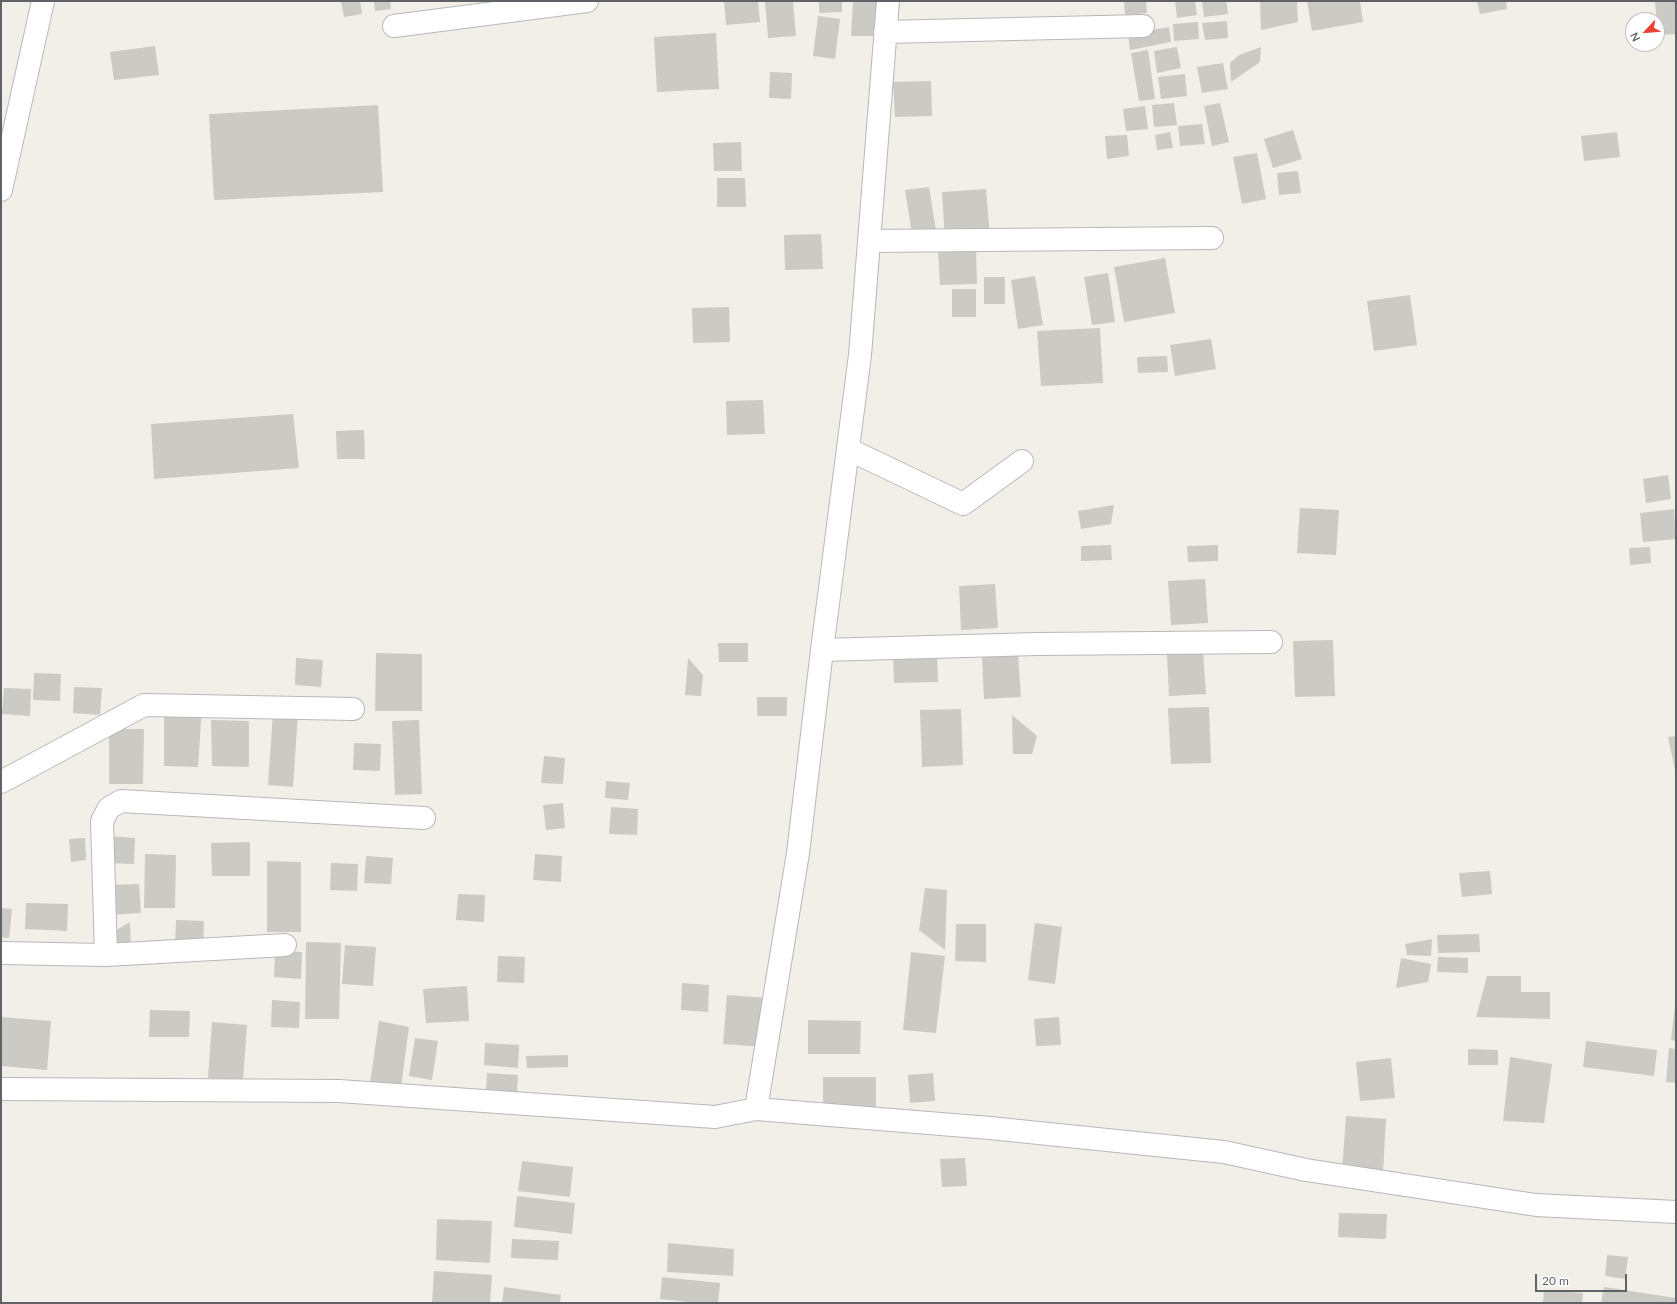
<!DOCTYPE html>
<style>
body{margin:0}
#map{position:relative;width:1677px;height:1304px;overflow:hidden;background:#f1efe8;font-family:Lato,sans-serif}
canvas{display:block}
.frame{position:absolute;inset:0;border:2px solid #5f6368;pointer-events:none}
.north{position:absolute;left:1625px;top:12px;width:40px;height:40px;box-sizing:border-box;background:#fff;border:1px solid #bfc1c3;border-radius:50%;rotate:244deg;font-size:11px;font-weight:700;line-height:16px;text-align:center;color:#5f6368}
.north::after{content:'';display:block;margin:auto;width:14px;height:18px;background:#ea4335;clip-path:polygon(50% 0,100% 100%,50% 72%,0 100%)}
.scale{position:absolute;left:1535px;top:1274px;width:92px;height:18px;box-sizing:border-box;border:2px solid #5f6368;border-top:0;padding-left:5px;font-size:12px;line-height:14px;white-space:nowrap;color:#5f6368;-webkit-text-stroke:3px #fff;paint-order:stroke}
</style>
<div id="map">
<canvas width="1677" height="1304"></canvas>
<div class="frame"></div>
<div class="north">N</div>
<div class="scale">20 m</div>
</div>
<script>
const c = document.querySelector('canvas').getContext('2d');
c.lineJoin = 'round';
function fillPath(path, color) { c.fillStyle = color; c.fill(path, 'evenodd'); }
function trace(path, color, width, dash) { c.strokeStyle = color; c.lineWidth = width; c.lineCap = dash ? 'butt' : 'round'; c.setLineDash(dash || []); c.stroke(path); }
const building = new Path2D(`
 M341,1H360L362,14L344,17Z
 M374,1H390L391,9L375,11Z
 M724,1H758L760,22L726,25Z
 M765,1H793L796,36L768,38Z
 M819,1H842V12L819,13Z
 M853,1H877L873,36H851Z
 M1124,1H1146L1147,13L1125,15Z
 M1175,1H1195L1197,15L1177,18Z
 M1202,1H1226L1228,14L1204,17Z
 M1264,1H1297L1298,22L1261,30L1260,2Z
 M1307,1H1360L1363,22L1312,31Z
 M1477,1H1506L1507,9L1480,14Z
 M1655,1H1676V34L1658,35Z
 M818,16L840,19L835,59L813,56Z
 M1227,21L1228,38L1205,40L1202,23Z
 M1198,22L1199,39L1174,41L1173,24Z
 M1169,27L1171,42L1130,50L1128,34Z
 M716,33L719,89L657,92L654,37Z
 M155,46L159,75L114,80L110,52Z
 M1177,47L1181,68L1157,73L1154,51Z
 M1261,47L1260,62L1231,82L1230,63L1239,55Z
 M1148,50L1155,99L1139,101L1131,53Z
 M1223,63L1228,89L1202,93L1197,67Z
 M770,72L792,73L791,99L769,98Z
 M1185,74L1187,96L1161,99L1158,77Z
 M931,81L932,116L895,117L893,82Z
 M1174,103L1177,125L1154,127L1152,105Z
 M1220,103L1229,142L1212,146L1204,106Z
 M378,105L383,192L214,200L209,114Z
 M1145,106L1148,129L1126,131L1123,109Z
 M1202,124L1205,144L1180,146L1178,126Z
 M1293,130L1302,159L1273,168L1264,139Z
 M1170,132L1173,148L1157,150L1155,135Z
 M1617,132L1620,157L1584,161L1581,136Z
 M1127,135L1129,156L1107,159L1105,136Z
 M741,142L742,171H714L713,143Z
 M1257,153L1266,199L1242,204L1233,157Z
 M1298,171L1301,193L1279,195L1277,173Z
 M717,178H745L746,207H717Z
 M929,187L937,236L913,240L905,190Z
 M986,189L990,238L945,241L942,192Z
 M821,234L823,269L785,270L784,235Z
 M976,249L977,284L940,285L938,251Z
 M1165,258L1175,313L1124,322L1114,267Z
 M1108,273L1115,322L1092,325L1084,277Z
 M1035,276L1043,325L1018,329L1011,280Z
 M984,277H1005V304H984Z
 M952,289H976V317H952Z
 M1410,295L1417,345L1374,351L1367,301Z
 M729,307L730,342L693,343L692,308Z
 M1100,328L1103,383L1041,386L1037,331Z
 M1211,339L1216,369L1175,376L1170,345Z
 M1167,356L1168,372L1138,373L1137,357Z
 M763,400L765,434L727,435L726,401Z
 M293,414L299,468L154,479L151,424Z
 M364,430L365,459H337L336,431Z
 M1668,475L1671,499L1646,503L1643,479Z
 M1114,505L1111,524L1081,529L1078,511Z
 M1300,508L1339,510L1336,555L1297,553Z
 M1674,509L1676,539L1643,542L1640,513Z
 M1111,545L1112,560L1081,561V546Z
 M1218,545V561L1188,562L1187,546Z
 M1650,547L1651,563L1630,565L1629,548Z
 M1205,579L1208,623L1171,625L1168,581Z
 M995,584L998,628L961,630L959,586Z
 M1333,640L1335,696L1295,697L1293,641Z
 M718,643H748V662H719Z
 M1203,650L1206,694L1169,696L1167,653Z
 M376,653L422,654V711H375Z
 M937,653L938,682L894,683L893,654Z
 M1018,654L1021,697L984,699L982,656Z
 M296,658L323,660L321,687L295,685Z
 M688,658L703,675L701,696L685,695Z
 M34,673L61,674L60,701L33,700Z
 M74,687L102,688L100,715L73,713Z
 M4,688L31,689L30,716L2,714Z
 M757,697H787V716H757Z
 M164,707H202L198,767L164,766Z
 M1209,707L1211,763L1171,764L1168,708Z
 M961,709L963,765L922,767L920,710Z
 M273,712L298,713L293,787L268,785Z
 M1012,715L1037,736L1032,754H1013Z
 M211,720L249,721V767L212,766Z
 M419,720L422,794L395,795L392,721Z
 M109,729H144L143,784H109Z
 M1676,736V770H1675L1668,737Z
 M354,743L381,744L380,771L353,770Z
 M544,756L565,758L563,784L541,783Z
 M606,781L630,783L628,800L605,798Z
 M563,803L565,828L546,830L543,805Z
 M611,807L638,809L637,835L609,834Z
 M108,836L135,838L134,864L106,863Z
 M85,838L86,860L71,862L69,839Z
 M250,842V876H212L211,843Z
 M145,854L176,855L175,908H144Z
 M535,854L562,856L561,882L533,880Z
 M366,856L393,858L391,884L364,883Z
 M267,861L301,862V932H267Z
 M331,863L358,864L357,891L330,890Z
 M1490,871L1492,894L1462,897L1459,873Z
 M139,884L141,913L109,915L107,885Z
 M925,888L947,890L945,950L919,930Z
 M458,894L485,895L484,922L456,920Z
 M26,903L68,904L67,931L25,929Z
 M1,908L12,909L9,938L1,937Z
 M176,920L204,921L203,948L175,947Z
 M130,922L131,951L116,952L115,931Z
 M1035,923L1062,927L1055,984L1028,980Z
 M956,924H986V962L955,961Z
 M1479,934L1480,952L1438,953L1437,935Z
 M1432,939L1431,956L1407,955L1405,944Z
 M306,942L341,943L339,1019H305Z
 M345,945L376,947L373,986L342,984Z
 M275,951L302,952L301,979L274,977Z
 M911,952L945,956L936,1033L903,1030Z
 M498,956L525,957L524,983L497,982Z
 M1438,957L1468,958V973L1437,972Z
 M1401,958L1431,964L1428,982L1396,988Z
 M1487,976H1521V992H1550V1019L1476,1017Z
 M682,983L709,985L708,1012L681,1010Z
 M467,986L469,1021L426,1023L423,989Z
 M727,995L768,998L765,1047L723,1044Z
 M272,1000L300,1002L299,1028L271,1027Z
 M1675,1005H1676V1041L1671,1040Z
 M150,1010L190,1011L189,1037H149Z
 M1,1017L51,1021L47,1070L1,1066Z
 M1059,1017L1061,1045L1036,1046L1034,1019Z
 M808,1020L861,1021L860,1054H808Z
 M379,1021L409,1027L401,1087L370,1083Z
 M212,1022L247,1025L243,1080L208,1078Z
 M415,1038L438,1041L432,1080L409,1076Z
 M1586,1041L1657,1050L1654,1076L1583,1067Z
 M485,1043L519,1045L518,1068L484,1065Z
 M1669,1048L1676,1049V1083L1666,1082Z
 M1468,1049L1498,1050V1065H1468Z
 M568,1055V1067L527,1068L526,1056Z
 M1510,1057L1552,1064L1544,1123L1503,1121Z
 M1391,1058L1395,1098L1360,1101L1356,1062Z
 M487,1073L518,1075L517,1093L486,1092Z
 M933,1073L935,1101L910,1103L908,1075Z
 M823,1077H876V1110H823Z
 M1346,1116L1386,1119L1383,1174L1342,1172Z
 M965,1158L967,1186L942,1187L940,1159Z
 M522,1161L573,1167L570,1197L518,1191Z
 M517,1196L575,1203L572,1234L514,1227Z
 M1339,1213L1387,1214L1386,1239L1338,1237Z
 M437,1219L492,1221L490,1263L436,1260Z
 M512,1239L559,1241L558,1260L511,1258Z
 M668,1243L734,1249L733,1276L667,1272Z
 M1607,1255L1628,1257L1625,1279L1605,1276Z
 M434,1271L492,1275L490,1303H432Z
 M662,1277L720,1283L718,1303H697L660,1299Z
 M504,1287L561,1295L560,1303H502Z
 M1604,1287L1676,1298V1303H1601Z
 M1544,1290L1583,1293L1582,1303H1543Z`);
const minor = new Path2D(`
 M394,26L587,1
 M885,32L1143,26
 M1,190L43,1
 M869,241L1212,238
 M848,449L963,504L1022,461
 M822,650L860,355L888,1
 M1,782L144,705L353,709
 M1,953L106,955L285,945
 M106,955L102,821L109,808L121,801L424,818
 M1,1089L339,1091L715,1117L756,1109L990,1128L1224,1152L1306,1170L1536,1205L1676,1212
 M756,1109L798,853L822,650L1037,644L1271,642`);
fillPath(building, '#cccac5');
trace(minor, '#b5b8bc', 24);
trace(minor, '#fff', 22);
</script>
